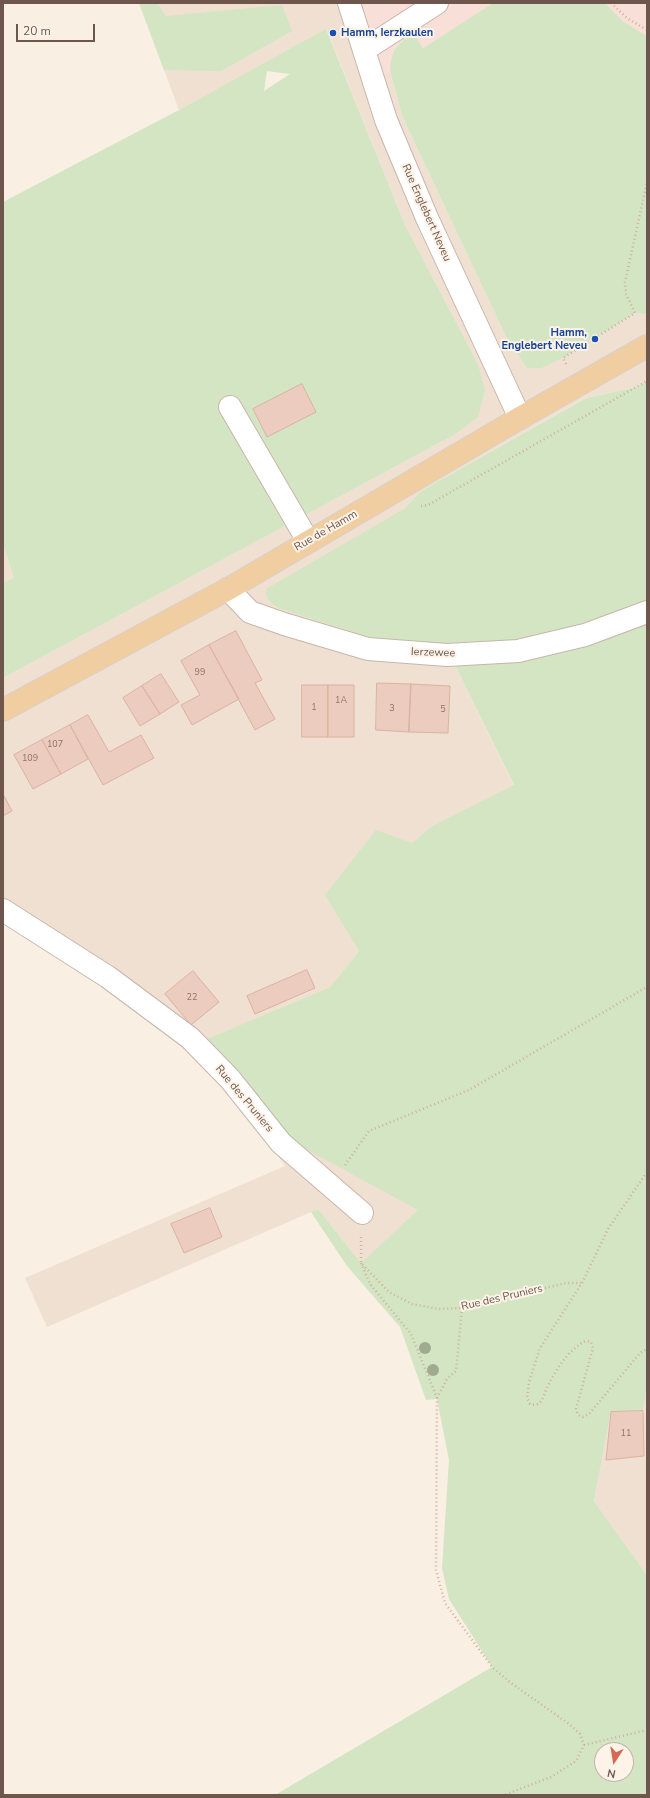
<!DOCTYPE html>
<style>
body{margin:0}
#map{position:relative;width:650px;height:1798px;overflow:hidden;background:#f9efe3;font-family:"Nunito Sans",sans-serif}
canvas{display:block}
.frame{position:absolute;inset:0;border:4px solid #6e564c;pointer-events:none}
.north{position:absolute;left:594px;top:1742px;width:40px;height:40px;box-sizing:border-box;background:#fdf3e8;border:1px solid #c4b4aa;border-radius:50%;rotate:192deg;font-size:11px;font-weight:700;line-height:16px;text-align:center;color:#6e564c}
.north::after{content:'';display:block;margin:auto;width:14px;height:18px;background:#d66855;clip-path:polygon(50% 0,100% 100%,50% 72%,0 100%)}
.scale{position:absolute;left:16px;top:24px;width:79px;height:18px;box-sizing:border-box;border:2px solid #6e564c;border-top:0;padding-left:5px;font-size:12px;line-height:14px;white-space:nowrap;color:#6e564c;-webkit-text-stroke:3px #fdf3e8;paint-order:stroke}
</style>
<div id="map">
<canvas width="650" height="1798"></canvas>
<div class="frame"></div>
<div class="north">N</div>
<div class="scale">20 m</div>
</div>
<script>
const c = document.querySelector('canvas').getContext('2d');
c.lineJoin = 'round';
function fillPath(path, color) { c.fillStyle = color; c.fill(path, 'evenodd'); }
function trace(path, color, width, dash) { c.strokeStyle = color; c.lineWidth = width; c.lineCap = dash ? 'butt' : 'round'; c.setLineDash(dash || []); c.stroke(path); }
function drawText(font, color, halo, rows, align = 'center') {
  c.font = font + ' "Nunito Sans",sans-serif'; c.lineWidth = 4; c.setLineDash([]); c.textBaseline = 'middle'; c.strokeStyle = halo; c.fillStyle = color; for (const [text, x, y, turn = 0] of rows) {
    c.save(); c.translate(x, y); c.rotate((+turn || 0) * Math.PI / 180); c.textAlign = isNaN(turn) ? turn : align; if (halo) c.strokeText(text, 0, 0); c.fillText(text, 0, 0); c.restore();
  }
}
const residential = new Path2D(`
 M139,3H349L374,81L390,71L403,118L509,343L527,368H542L563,358L635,313L647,314V381L637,387L585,398L421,491L404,509L269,601L280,609L369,637L446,647L514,786L432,826L412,843L326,895L359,951L330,987L206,1040L363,1179L419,1210L361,1263L318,1209L47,1327L25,1278L285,1166L225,1084L184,1045L101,984L3,921V678L452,436L478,364L405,225L327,30L179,110Z
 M3,545L14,578L3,582Z
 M647,1384V1575L594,1501L611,1412L643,1411Z`);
const commercial = new Path2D(`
 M349,3H493L423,48L414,34L402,41L394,50L390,71L374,81Z
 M605,3H647V36L624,22Z`);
const green = new Path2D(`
 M139,3H157L166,16L282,5L292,31L221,71L164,70Z
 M493,3H605L624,22L647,36V314L635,313L563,358L542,368H527L509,343L403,118L390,71L391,61L394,50L402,41L414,34L423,48Z
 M326,29L405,225L478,364L485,390L478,417L452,436L3,678V582L14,578L3,545V202L179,110ZM267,71L290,74L264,91Z
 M647,381V1384L643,1411L611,1412L594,1501L647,1575V1795H275L492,1667L449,1599L442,1568L449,1460L437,1399L426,1400L400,1327L347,1266L311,1212L318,1209L361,1263L418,1210L289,1140L205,1040L330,987L359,951L325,895L376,830L412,843L432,826L514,785L446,647L369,637L280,609C271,603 265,600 266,589L404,509L421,491L586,398L637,387ZM602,1750H626V1774H602Z`);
const building = new Path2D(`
 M302,384L316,412L267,437L253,409Z
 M236,631L262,680L255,683L275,719L255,730L209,645Z
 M209,645L239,699L192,725L181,705L200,695L181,661Z
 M161,674L179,702L160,714L142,686Z
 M377,683L411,684L409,732L376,730Z
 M411,684L450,686L448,733L409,732Z
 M302,685H328V737H302Z
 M328,685H354V737H328Z
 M142,686L160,714L140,726L123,698Z
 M88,715L109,752L141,735L154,758L103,785L70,725Z
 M70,725L88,759L61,774L42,740Z
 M42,740L61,774L33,789L14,755Z
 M3,794L12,811L3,816Z
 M307,970L315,988L255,1014L247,996Z
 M193,971L219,1002L191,1025L165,994Z
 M210,1208L222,1237L184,1253L171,1224Z
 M643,1411L644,1456L606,1460L611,1412Z`);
const path = new Path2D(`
 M611,3L627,18L647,30
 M566,364L563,358L635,313L626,294L625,282L647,182
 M421,506L428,505L647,381
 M345,1165L369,1131L469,1090L647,987
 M647,1172L608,1229L582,1283L540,1348L529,1382L527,1398L530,1404L536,1405C543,1401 543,1397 546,1390C555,1371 567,1351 585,1341L591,1342L593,1348L576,1409L578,1415L583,1417L589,1414L640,1353L647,1349
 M361,1237V1263L389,1292L412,1304L439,1309L462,1308L566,1283H581
 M361,1263L370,1284L411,1334L437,1398L436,1570L445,1603L492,1667L511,1683L569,1724L580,1734L584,1745L576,1761L551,1777L504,1795
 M437,1398L447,1379L456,1371L462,1308
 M584,1745L647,1730`);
const minor = new Path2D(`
 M349,3L386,120L427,218L520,418
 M364,50L437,3
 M230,407L308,541
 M228,589L250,612L284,624L368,649L447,655L518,651L585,635L647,612
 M3,910L108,977L190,1038L230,1079L281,1143L362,1213`);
const major = new Path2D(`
 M3,710L228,589L520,418L647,346`);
const trees = [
 [425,1348],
 [433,1370]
];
const markers = [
 [333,33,4,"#1a4fb4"],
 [595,339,4,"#1a4fb4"]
];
const numberNames = [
 ["99",200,673],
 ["1A",341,701],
 ["1",314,708],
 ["3",392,709],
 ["5",443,710],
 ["107",55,745],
 ["109",30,759],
 ["22",192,998],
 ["11",626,1434]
];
const transitNames = [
 ["Hamm, Ierzkaulen",341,33],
 ["Hamm,",587,333,"right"],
 ["Englebert Neveu",587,346,"right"]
];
const streetNames = [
 ["Rue Englebert Neveu",426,213,66],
 ["Rue de Hamm",326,531,-30],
 ["Ierzewee",433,653,2],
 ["Rue des Pruniers",244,1099,50],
 ["Rue des Pruniers",502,1298,-13]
];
fillPath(residential, '#f0e0d2');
fillPath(commercial, '#f8dfd8');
fillPath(green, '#d3e5c3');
fillPath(building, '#ebccbe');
trace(building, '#dcb2a0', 1);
trace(minor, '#c8b6ab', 24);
trace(major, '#d6d0cd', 24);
trace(path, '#d0b0a1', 2.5, [1, 3]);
trace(minor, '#fff', 22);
trace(major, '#f1cea2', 22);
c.fillStyle = '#9fab8c';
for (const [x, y] of trees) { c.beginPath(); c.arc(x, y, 6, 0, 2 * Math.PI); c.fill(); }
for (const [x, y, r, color] of markers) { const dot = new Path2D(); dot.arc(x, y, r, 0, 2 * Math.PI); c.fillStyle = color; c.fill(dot); trace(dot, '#fdf3e8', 1.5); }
drawText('9px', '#8d7468', null, numberNames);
drawText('bold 11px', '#164399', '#fdf3e8', transitNames, 'left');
drawText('11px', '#6e564c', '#fdf3e8', streetNames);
</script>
